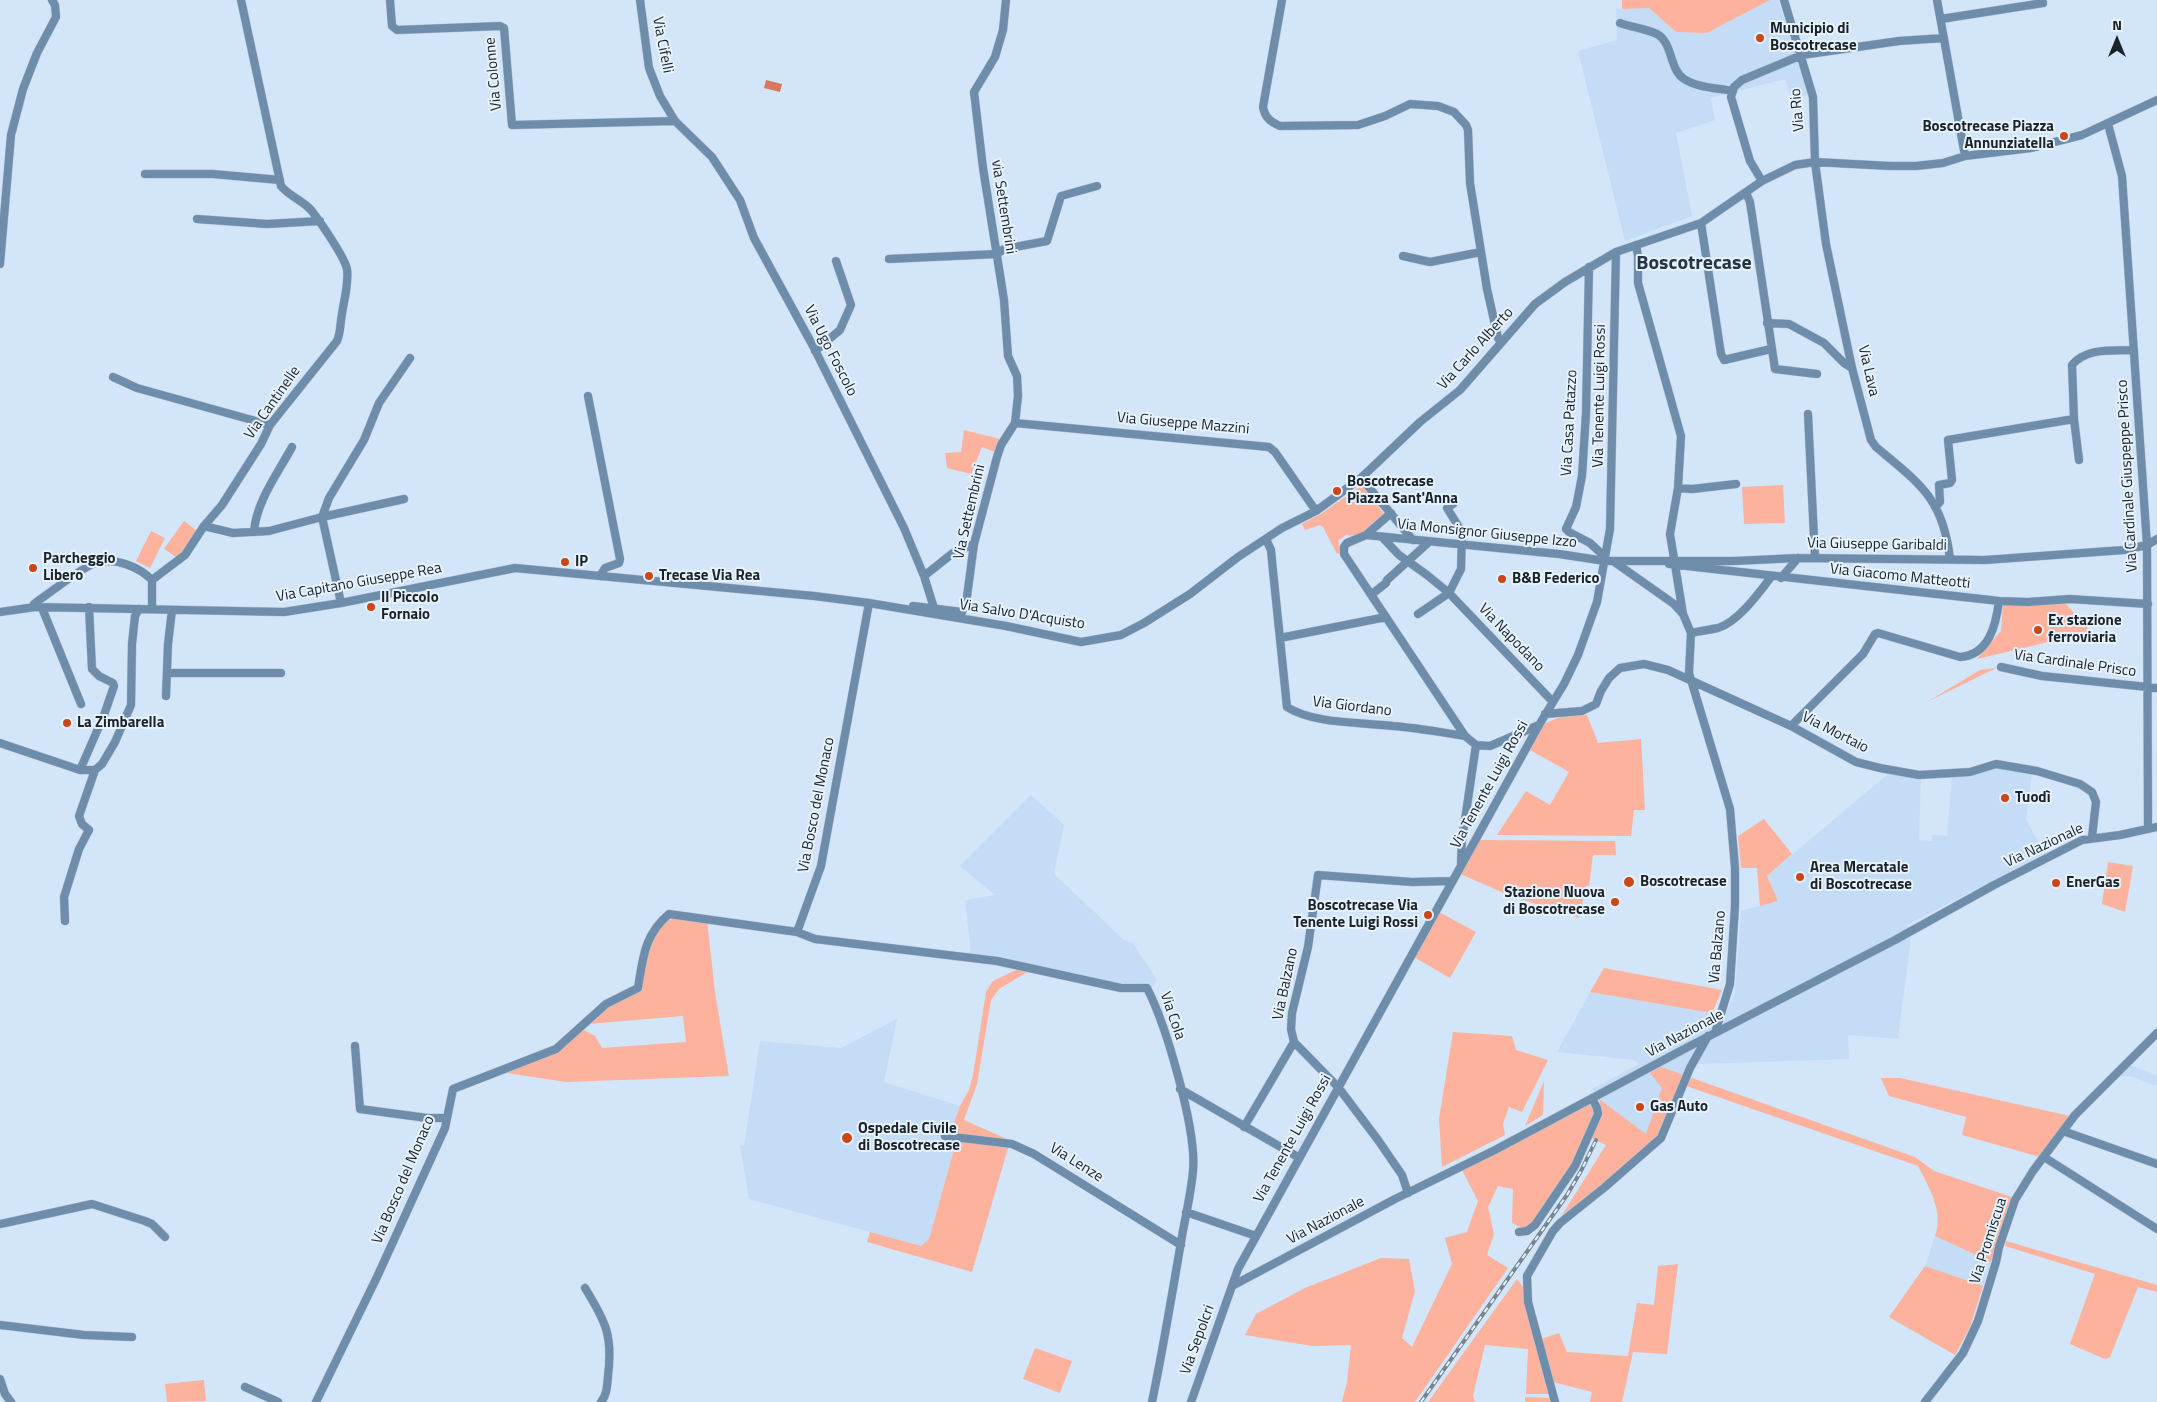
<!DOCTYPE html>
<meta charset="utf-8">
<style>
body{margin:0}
#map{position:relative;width:2157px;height:1402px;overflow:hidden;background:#d3e5f8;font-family:"Titillium Web",sans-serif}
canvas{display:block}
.north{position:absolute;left:2092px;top:15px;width:50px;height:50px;-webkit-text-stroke:4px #e6f2fd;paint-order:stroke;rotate:0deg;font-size:14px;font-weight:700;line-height:20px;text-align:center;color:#1b2228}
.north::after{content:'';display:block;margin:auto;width:18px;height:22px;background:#1b2228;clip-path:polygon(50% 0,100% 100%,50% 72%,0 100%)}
</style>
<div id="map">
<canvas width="2157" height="1402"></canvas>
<div class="north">N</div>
</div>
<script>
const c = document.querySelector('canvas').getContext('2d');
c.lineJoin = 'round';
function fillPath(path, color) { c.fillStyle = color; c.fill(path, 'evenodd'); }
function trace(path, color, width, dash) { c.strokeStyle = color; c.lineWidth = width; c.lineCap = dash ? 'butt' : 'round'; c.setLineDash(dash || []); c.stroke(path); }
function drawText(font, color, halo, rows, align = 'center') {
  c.font = font + ' "Titillium Web",sans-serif'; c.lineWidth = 4; c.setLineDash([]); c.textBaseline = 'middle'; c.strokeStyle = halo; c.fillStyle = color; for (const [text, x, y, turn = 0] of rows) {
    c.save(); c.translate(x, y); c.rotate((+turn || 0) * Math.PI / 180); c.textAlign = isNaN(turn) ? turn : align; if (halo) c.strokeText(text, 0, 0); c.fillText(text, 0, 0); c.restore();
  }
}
const built = new Path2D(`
 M1770,0H1778L1809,95L1791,98L1785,79L1711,98L1715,120L1676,133L1692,216L1625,241L1578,51L1617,40L1616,9L1649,8L1676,32L1707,33Z
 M1996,766L2032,773L2026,820L2045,853L1907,925L1911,937L1898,1039L1848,1035L1849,1059L1698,1064L1692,1069L1689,1077L1662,1088L1646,1135L1599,1099L1592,1089L1639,1064L1634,1060L1557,1052L1590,992L1715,1013L1708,1042L1729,1006L1735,992L1741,911L1777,901L1767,876L1888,774L1921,777L1919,840L1932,841V835L1947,836L1952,776Z
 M1031,795L1064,825L1054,874L1124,940L1133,943L1157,980L1152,987L1136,983H1120L1058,972L1021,962L971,954L965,900L995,895L960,866Z
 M897,1019L884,1082L960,1106L949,1143L955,1145L929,1239L921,1246L749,1199L740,1146H744L760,1041L841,1048Z
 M2129,1065L2157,1075V1086L2130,1076L2116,1077Z
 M1935,1236L1991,1262L1983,1286L1925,1266Z`);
const green = new Path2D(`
 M1622,0H1770L1707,33L1676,32L1649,8L1622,9Z
 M964,430L1000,439L995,452L982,447L971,474L947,468L945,453L961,452Z
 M1362,485L1384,514L1358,536L1346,535L1338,541L1341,552L1337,554L1323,527L1320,525L1305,530L1302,524L1321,514Z
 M1783,485L1785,523L1744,524L1742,487Z
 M184,521L197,531L178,558L164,549Z
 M151,531L165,538L150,568L136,561Z
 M2066,604L2091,632L1977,659L2001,631L2003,605Z
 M1996,668L1927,702L1980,670Z
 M1587,715L1598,743L1641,739L1645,810H1634L1631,836L1497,835L1526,791L1550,805L1569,772L1530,750L1544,724L1560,717Z
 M1764,819L1792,854L1767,876L1778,901L1760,906L1757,868H1741L1738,836Z
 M1479,840L1615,841L1616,855H1593L1589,886H1586L1579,918L1511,896L1460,874Z
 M2108,862L2133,866L2125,912L2102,904Z
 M1439,912L1476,932L1450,978L1414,957Z
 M679,917L707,920L715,992L729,1076L566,1082L507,1073L559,1049L584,1030L595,1036L602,1048L686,1042L683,1016L588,1024L607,1006L639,989C645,963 648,923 679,917Z
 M1604,968L1722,990L1712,1013L1590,992Z
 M1018,969L1029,971L999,989L991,1000L977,1084L964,1120L1007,1139H989L951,1132L960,1106L969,1090L973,1075L986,992L993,981Z
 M1453,1032L1512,1036L1516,1050L1548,1060L1522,1112L1509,1107L1503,1124L1505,1135L1442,1167L1439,1119Z
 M1661,1067L1684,1075L1659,1137L1557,1223L1606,1145L1591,1138L1602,1113L1599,1099L1646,1134L1662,1088L1650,1073Z
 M1689,1077L1915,1157L1934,1171L2012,1197L1991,1262L1935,1236C1944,1212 1929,1187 1918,1166L1686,1086Z
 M1881,1078H1900L2070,1116L2040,1157L1962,1135L1966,1117L1889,1096Z
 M1544,1081L1543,1115L1525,1126Z
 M1589,1104L1594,1110C1588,1151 1553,1192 1530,1226L1524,1229L1512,1223L1513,1189L1498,1186L1488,1207L1494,1234L1487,1255L1508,1268L1415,1402H1342L1347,1382L1351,1345L1313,1346L1245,1335L1256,1314L1305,1288L1381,1258L1409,1259L1415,1291L1402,1338L1412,1347L1452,1264L1445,1238L1467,1232L1478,1201L1462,1170Z
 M956,1141L1008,1148L972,1272L867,1242L870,1232L921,1246L929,1239L955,1146L949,1144Z
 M2006,1241L2157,1285V1292L2138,1287L2110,1357L2105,1359L2070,1344L2095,1274L2005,1246Z
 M1678,1264L1667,1354L1633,1352L1622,1402H1590L1592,1392L1553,1382L1541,1339L1559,1333L1567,1352L1628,1356L1637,1303L1654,1305L1658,1266Z
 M1925,1266L1983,1286L1970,1327L1955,1355L1889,1317Z
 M1517,1279L1523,1287L1550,1394H1526L1528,1349L1485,1345L1473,1396L1475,1402H1428Z
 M1035,1348L1072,1361L1060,1393L1023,1379Z
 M204,1380L206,1401L167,1402L165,1384Z
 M1525,1397L1551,1398V1402H1525Z`);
const water = new Path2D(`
 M766,80L782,84L780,92L764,88Z`);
const minor = new Path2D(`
 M390,0L392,26L397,30L500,26L504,28L512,125L675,121
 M640,0L649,68L660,96L675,121L712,157L740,200L754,238L813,346L904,528L924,576L934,608
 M1006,0L1003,30L995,57L974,92L983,168L1004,300L1008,356L1017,376L1018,396L1015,423
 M1282,0L1263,107C1265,118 1271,122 1280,126L1358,125L1385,116L1410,104L1438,106L1454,112L1466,125L1468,130L1470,183L1487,289L1498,338L1501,343
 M1784,0L1813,97L1815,162L1826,244L1852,368L1871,440L1876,447C1920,484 1943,498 1950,559
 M1937,0L1965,156
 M1941,19L2043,3L2042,0
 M1620,23C1631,27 1646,29 1657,34C1673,43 1669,69 1684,79C1698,88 1718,88 1733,91
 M2108,124L2122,176L2147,545L2148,829
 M145,174H213L280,180
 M1762,181L1750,161L1731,97L1734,87L1742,80L1802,55L1899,41L1944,38
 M1746,193L1750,202L1775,369L1817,374
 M197,219L267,224L320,221
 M1701,223L1721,354L1724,360L1771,349
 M1636,245L1638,256V283L1681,436L1678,488L1670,534L1683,614
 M1403,256L1430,262L1481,252
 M889,259L997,254L1004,249L1047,241L1061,196L1097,186
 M0,264L11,135L23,89L37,53L56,17L55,5L52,0
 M1589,267L1586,413L1582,476L1576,507L1566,529L1569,532L1590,543L1605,557
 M1767,323L1789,324L1824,343L1844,363L1852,368
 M815,351L840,330L851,305L836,261
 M113,377L137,388L270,425
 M588,396L620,559L619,563L605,568L600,576
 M1808,414L1815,558
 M1015,423L1269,447L1275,452L1316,511
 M2079,460L2074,419L2072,365C2087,347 2113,351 2134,350
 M1361,478L1413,540
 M1678,488L1692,489L1736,484
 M1935,507L1940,502L1939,485L1950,483L1952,480L1948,440L2074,419
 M1391,513L1366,535L1347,543L1344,547V554L1465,736L1476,745L1490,746L1539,725
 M322,517L329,498L364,440L379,403L410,358
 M322,517L404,499
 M204,526L233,533L269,531L322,517L341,603
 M254,532C256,502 278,473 292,447
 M1366,535L1559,554L1605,561H1734L1798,558L1985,560L2124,550L2147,545L2157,539
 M1382,537L1399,555L1427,575L1449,593L1553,702
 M1266,539L1271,550L1273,571L1287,707C1313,724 1362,722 1393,726C1417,728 1441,732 1465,736
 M1613,561L1674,604L1683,614L1691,633L1689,673L1730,809L1735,868V906L1730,984L1715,1033
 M1669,564L1999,601L2028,602L2070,599L2148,604
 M924,576L953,553L974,544
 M1781,578L1798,558
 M152,580L185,555L204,526L222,505L261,444L270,425L337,341C341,332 340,323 342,314C344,299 349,284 347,269C344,256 319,220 311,210C302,200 289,196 281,186L241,0
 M1372,594L1386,583L1387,580L1429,542
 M913,606L962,612
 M35,607L34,604L39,600C53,591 83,566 98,562C117,558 139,567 152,580V609
 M42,608L81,704
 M0,612L35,607L284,612L341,603L515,568L814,596L869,603L1006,626L1081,642L1121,635L1144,623L1190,594L1238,557L1282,528L1316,511L1361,478L1420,422L1460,390L1535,304L1565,282L1616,252L1701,223L1762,181L1795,165L1815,162L1890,166H1916L1943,163L1965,156L2031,148L2082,135L2157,100
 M962,612L966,604L974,544L997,457L1001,445L1015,423
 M1418,614L1449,593L1461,569L1462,532L1447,508L1453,504
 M1691,633C1700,631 1709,630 1718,628C1738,622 1759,593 1771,577
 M1280,638L1386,617
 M2001,667L2042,676L2157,688
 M168,673H281
 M166,696L168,644L172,610
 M1545,714L1582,711L1596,704L1601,691L1609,678L1620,668L1644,664L1668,670L1791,726L1856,762L1880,768L1919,775L1970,772L1996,764L2037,771L2080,784L2092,792L2096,802L2092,837
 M1791,726L1863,654L1875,634L1878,633L1960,657C1989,655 1996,625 1999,601
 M0,743L80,770H95
 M80,770L104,715L114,686L113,683L99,676L92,669L89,607
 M1461,863L1462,840L1476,745
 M65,921L64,897L79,849L89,830L82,824L79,816L95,770L102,764L115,742L131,705L132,644L135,616L139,609
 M797,932L821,866L869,603
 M355,1046L360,1109L427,1118H447
 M1180,1089L1298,1157
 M1244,1127L1294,1042
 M2063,1131L2157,1164
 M945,1136L1012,1144L1034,1154L1181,1245
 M2044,1157L2157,1229
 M1408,1193L1402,1175L1378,1140L1338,1087L1294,1042L1291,1029L1292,1013L1308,947L1318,875L1412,882L1452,881
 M1186,1212L1256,1236
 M0,1224L92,1204L145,1221L152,1224L165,1237
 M1519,1232L1527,1231L1535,1225L1575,1166L1598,1114L1597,1108L1592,1098
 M1232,1286L1395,1199L1495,1150L1688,1047L1895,940L1994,885L2082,840L2120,835L2157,827
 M585,1288C606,1322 613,1336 608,1376C607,1386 607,1395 601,1402
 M0,1325L84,1335L132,1337
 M0,1379L5,1394L11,1402
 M245,1387L278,1402
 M316,1402L377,1277L445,1128L453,1089L556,1049L606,1004L638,988C643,958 644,935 669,914L797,932L815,939L997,961L1121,988H1147C1166,1025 1197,1130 1193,1171C1191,1194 1185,1218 1181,1242C1172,1295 1163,1349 1152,1402
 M1191,1402L1238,1269L1539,725L1564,684L1578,655L1597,602L1610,529L1616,252
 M1555,1402L1528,1302L1527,1276L1553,1231L1560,1223L1605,1187L1661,1138L1690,1068L1708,1036
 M1925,1402L1963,1353L1978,1321L1996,1262L1999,1247L2015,1200L2033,1171L2075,1115L2157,1033`);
const rail = new Path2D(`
 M1421,1402L1567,1195L1581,1171L1596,1140`);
const markers = [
 [1760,38,5,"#cd4617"],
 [2064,136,5,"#cd4617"],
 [1337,491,5,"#cd4617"],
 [565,562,5,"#cd4617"],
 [33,568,5,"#cd4617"],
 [649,576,5,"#cd4617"],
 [1502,579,5,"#cd4617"],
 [371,607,5,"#cd4617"],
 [2038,630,5,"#cd4617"],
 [67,723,5,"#cd4617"],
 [2005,798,5,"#cd4617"],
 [1800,877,5,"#cd4617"],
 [1629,882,6,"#cd4617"],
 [2056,883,5,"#cd4617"],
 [1615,902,5,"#cd4617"],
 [1428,915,5,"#cd4617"],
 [1640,1107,5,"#cd4617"],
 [847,1138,6,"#cd4617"]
];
const poiNames = [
 ["Municipio di",1770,29],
 ["Boscotrecase",1770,46],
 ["Boscotrecase Piazza",2054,127,"right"],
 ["Annunziatella",2054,144,"right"],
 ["Boscotrecase",1347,482],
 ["Piazza Sant'Anna",1347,499],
 ["Parcheggio",43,559],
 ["Libero",43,576],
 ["IP",575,562],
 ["Trecase Via Rea",659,576],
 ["B&B Federico",1512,579],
 ["Il Piccolo",381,598],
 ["Fornaio",381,615],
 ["Ex stazione",2048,621],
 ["ferroviaria",2048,638],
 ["La Zimbarella",77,723],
 ["Tuodì",2015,798],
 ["Area Mercatale",1810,868],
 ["di Boscotrecase",1810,885],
 ["Boscotrecase",1640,882],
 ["EnerGas",2066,883],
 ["Stazione Nuova",1605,893,"right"],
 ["di Boscotrecase",1605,910,"right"],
 ["Boscotrecase Via",1418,906,"right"],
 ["Tenente Luigi Rossi",1418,923,"right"],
 ["Gas Auto",1650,1107],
 ["Ospedale Civile",858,1129],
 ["di Boscotrecase",858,1146]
];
const streetNames = [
 ["Via Cifelli",662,45,79],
 ["Via Colonne",494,74,-95],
 ["Via Rio",1798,110,-95],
 ["via Settembrini",1003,207,81],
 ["Via Carlo Alberto",1476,349,-48],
 ["Via Ugo Foscolo",830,351,63],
 ["Via Lava",1868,371,77],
 ["Via Tenente Luigi Rossi",1600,396,-89],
 ["Via Cantinelle",273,403,-55],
 ["Via Casa Patazzo",1570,423,-87],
 ["Via Giuseppe Mazzini",1183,424,5],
 ["Via Cardinale Giuspeppe Prisco",2128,476,-93],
 ["Via Settembrini",970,512,-77],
 ["Via Monsignor Giuseppe Izzo",1487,534,6],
 ["Via Giuseppe Garibaldi",1877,545,1],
 ["Via Giacomo Matteotti",1900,577,6],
 ["Via Capitano Giuseppe Rea",359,583,-10],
 ["Via Salvo D'Acquisto",1022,615,9],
 ["Via Napodano",1511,638,46],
 ["Via Cardinale Prisco",2075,664,8],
 ["Via Giordano",1352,707,7],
 ["Via Mortaio",1835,733,27],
 ["Via Tenente Luigi Rossi",1490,785,-61],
 ["Via Bosco del Monaco",817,805,-79],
 ["Via Nazionale",2044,846,-25],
 ["Via Balzano",1718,947,-85],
 ["Via Balzano",1286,984,-78],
 ["Via Cola",1172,1016,71],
 ["Via Nazionale",1685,1034,-28],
 ["Via Tenente Luigi Rossi",1293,1139,-61],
 ["Via Lenze",1076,1163,32],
 ["Via Bosco del Monaco",404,1180,-67],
 ["Via Nazionale",1326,1221,-28],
 ["Via Promiscua",1989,1241,-72],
 ["Via Sepolcri",1198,1340,-70]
];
const districtNames = [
 ["Boscotrecase",1694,264]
];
fillPath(built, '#c4dcf5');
fillPath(green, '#fcb29c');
fillPath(water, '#d9785c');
trace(minor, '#b2c2d3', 9);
trace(minor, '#6e8dab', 8);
trace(rail, '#778491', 4);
trace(rail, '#e6f2fd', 2, [5.5]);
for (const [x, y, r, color] of markers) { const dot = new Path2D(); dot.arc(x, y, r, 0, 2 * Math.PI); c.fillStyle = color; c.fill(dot); trace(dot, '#e6f2fd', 2); }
drawText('bold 15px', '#1b2228', '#e6f2fd', poiNames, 'left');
drawText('15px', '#1b2228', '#e6f2fd', streetNames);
drawText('bold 20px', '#263543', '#e6f2fd', districtNames);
</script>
